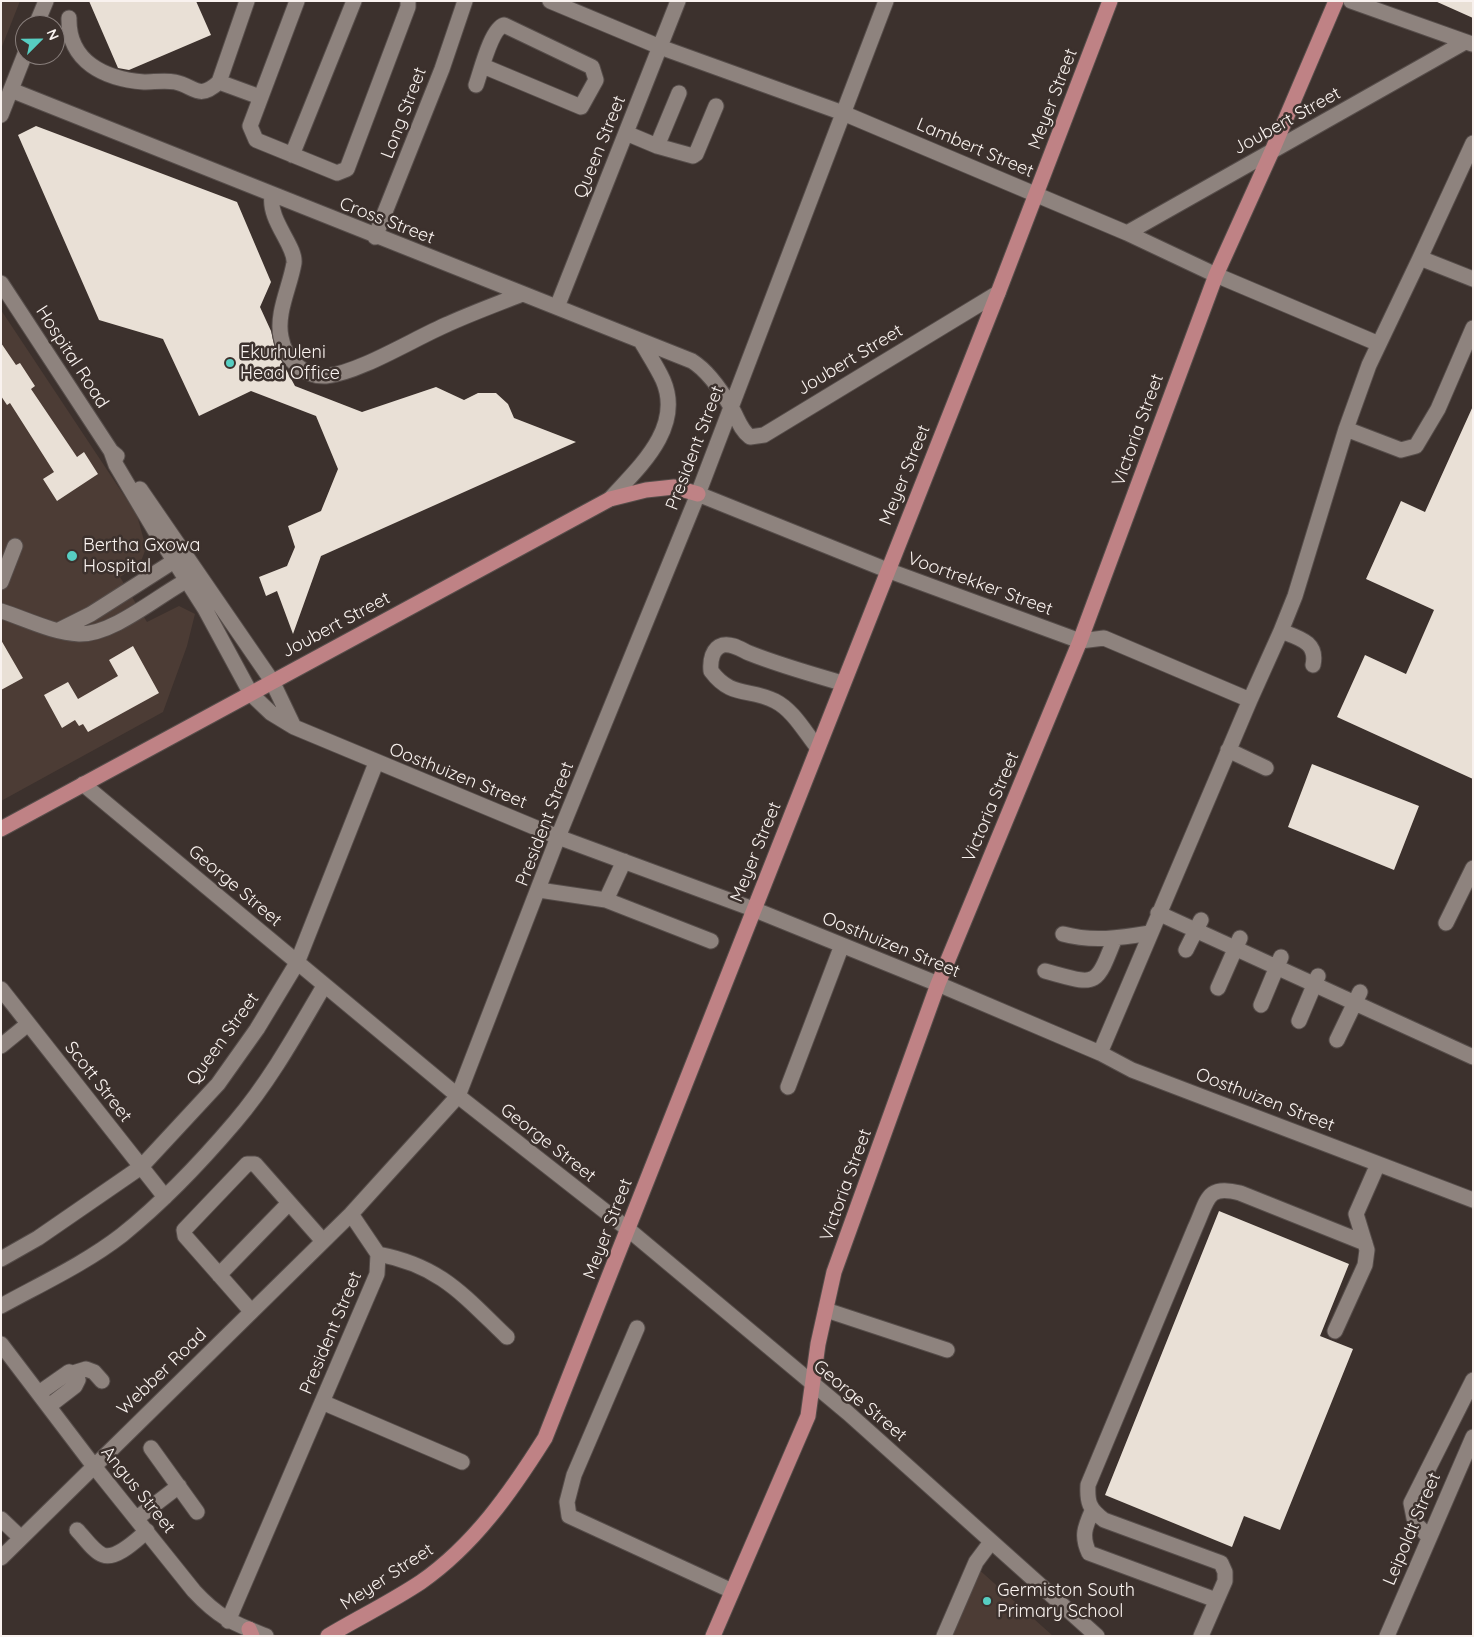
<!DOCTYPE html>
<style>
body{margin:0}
#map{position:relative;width:1474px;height:1637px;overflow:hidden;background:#3c312d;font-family:Quicksand,sans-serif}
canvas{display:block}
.frame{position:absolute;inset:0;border:2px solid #f9f2ef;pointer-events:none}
.north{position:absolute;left:15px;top:15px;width:50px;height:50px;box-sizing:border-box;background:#3c312d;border:1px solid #887e7b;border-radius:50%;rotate:67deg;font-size:14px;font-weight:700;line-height:20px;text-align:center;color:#f9f2ef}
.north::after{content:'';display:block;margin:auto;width:18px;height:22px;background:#57cec2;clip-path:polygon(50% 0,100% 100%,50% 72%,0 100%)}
</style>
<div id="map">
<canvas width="1474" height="1637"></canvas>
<div class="frame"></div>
<div class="north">N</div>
</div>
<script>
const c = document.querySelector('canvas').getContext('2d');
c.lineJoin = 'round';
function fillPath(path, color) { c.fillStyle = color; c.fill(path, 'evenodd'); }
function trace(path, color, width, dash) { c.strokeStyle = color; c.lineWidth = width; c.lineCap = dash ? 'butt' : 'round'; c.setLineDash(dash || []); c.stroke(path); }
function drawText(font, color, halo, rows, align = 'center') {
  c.font = font + ' Quicksand,sans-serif'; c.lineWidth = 5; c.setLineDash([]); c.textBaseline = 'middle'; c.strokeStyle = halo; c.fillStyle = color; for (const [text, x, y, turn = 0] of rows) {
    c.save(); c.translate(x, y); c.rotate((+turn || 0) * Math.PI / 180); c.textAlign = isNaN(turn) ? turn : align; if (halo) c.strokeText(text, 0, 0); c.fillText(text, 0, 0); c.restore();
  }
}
const built = new Path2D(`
 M1,1H20L1,49Z
 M1,310L137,515L146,548L140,564L120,577L147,622L179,606L195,614L187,646L163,712L1,801Z
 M975,1566L1053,1636H943Z`);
const building = new Path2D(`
 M89,1H196L211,35L129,70L118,68Z
 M1435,1H1473V18Z
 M36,126L237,202L271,282L260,307L271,331L275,349L295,386L362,412L436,387L464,400L478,393H496L508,404L514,418L576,442L321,556L293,634L277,591L266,596L259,577L287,566L295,547L288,526L321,511L338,469L316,416L251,391L199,416L163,339L99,320L18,135Z
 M1,343L16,365L20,363L35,386L31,389L77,457L84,452L98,474L57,501L43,479L54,472L10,403L7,405L1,396Z
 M1473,406V779L1337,717L1365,655L1406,674L1434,610L1366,579L1401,501L1425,512Z
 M1,640L23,678L1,690Z
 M133,646L159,693L88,732L83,724L79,726L75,720L62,728L44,695L68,682L78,699L118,676L109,660Z
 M1312,764L1419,806L1394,870L1288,827Z
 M1219,1211L1349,1264L1320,1336L1353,1349L1280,1530L1244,1516L1232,1547L1105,1495Z`);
const minor = new Path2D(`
 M297,1L250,126L256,140L337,173L347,169L408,7V1
 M550,1L660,47L843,113L1127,233L1216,275L1379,344
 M1351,1L1472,44
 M69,18C68,62 105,79 144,82C154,82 165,80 175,82C195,86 198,101 219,82L247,1
 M36,25L46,1
 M219,82L260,97
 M476,85C481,71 491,29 504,25L592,67L596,80L581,107L483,66
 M11,90L692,361C708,371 721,390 731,407C738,418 739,428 750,437L764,435L998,293
 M1,115L25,54
 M626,133L657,146L693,156L696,154L716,106
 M657,146L679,93
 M292,155L354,1
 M272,196C268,220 296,246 294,263C290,287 276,313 281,337C285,359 303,377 326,376C359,373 415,338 448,324C472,313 497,304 522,294
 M1127,233L1465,42
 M375,237L442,69L465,1
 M1420,258L1473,143
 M1,283L111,451L117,456
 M557,307L678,1
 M1346,429L1369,365L1420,258L1473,279
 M111,451L116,465L154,529L205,609L251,694L271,713L294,727L558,837L753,909L938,984L1100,1053L1132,1070L1473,1200
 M140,489L272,681L294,727
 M698,494L887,570L1080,641L1104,638L1250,700
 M610,499C638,468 684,428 663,380C657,367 649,355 642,343
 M1,582L15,546
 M1,611C26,619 53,633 79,634C115,635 163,591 195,576
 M59,630L91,614L182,556
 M1281,631C1299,638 1318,642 1313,665
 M817,747C805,732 793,710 775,701C749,688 731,698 711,671C710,661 712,648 723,645C732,643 742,650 749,653C779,665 811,674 842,683
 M1228,750L1266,768
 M83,784L458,1096L629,1230L848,1413L1097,1636
 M539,890L606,900L711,941
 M606,900L624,861
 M1158,913L1473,1057
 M1446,923L1473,868
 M1063,934C1092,942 1120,938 1150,933
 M1186,950L1201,920
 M1045,971C1097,985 1095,989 1115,938
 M1218,988L1240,938
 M1,989L165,1197
 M1261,1005L1281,957
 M1299,1021L1318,976
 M1337,1040L1360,992
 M1,1046L28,1024
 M1100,1053L1250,700L1281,631L1295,596L1346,429L1401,450L1416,446L1438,409L1473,328
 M788,1087L842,945
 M378,1254C441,1266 463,1295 507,1337
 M1,1259L38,1238L141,1167L218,1084L257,1029L297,963L376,763
 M219,1275L289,1203
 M1,1306C41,1284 86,1263 122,1235C163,1202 201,1162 235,1122C270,1081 297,1032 324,986
 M826,1310L947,1350
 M251,1311L185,1236L184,1230L247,1164H255L323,1241
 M637,1328L574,1475L567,1502L569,1516L732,1591
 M1335,1331L1365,1265L1367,1250L1356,1214L1378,1164
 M1,1344L93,1465L194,1591C219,1618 233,1623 266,1636
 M73,1373L86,1369L94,1372L102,1381
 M39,1393L69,1372L78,1380L75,1386L49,1406
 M322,1402L462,1462
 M151,1448L197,1512
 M1092,1511C1085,1527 1081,1536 1089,1553L1216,1600
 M137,1518L179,1486
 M1,1519L21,1538
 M77,1530C84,1537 94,1552 103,1555C117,1560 137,1539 147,1531
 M1429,1537L1415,1523L1411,1503L1473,1380
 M1,1558L351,1214L458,1096L558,837L698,494L886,1
 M228,1621L377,1274L378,1254L351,1214
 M944,1636L976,1562L991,1542
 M1201,1636L1225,1581V1572L1221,1563L1104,1520C1089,1509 1087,1502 1088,1485L1195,1228C1208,1200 1206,1184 1240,1193L1365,1243
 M1387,1636L1473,1437`);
const major = new Path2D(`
 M1,829L610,499L646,490L674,487L698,494
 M249,1629L252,1636
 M328,1636C358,1618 391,1602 421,1582C474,1545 511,1492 545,1438L998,293L1110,1
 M713,1636L808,1416L818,1344L834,1272L938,984L1080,641L1216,275L1272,151L1336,1`);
const markers = [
 [230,363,5,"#57cec2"],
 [72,556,6,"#57cec2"],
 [987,1601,5,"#57cec2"]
];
const streetNames = [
 ["Meyer Street",1053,99,-69],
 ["Long Street",404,113,-69],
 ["Joubert Street",1287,121,-29],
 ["Queen Street",600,147,-68],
 ["Lambert Street",975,148,23],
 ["Cross Street",387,221,21],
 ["Hospital Road",72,357,57],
 ["Joubert Street",850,360,-31],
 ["Victoria Street",1138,430,-70],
 ["President Street",695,448,-69],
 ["Meyer Street",905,475,-68],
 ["Voortrekker Street",980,584,20],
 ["Joubert Street",336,625,-28],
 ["Oosthuizen Street",458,776,22],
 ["Victoria Street",991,807,-67],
 ["President Street",545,824,-69],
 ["Meyer Street",756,852,-68],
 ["George Street",235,886,40],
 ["Oosthuizen Street",891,945,22],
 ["Queen Street",223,1039,-54],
 ["Scott Street",98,1082,52],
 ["Oosthuizen Street",1265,1100,21],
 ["George Street",548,1143,38],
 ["Victoria Street",846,1185,-70],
 ["Meyer Street",608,1229,-69],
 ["President Street",331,1333,-67],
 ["Webber Road",162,1372,-44],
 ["George Street",860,1401,40],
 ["Angus Street",138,1490,51],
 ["Leipoldt Street",1412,1529,-67],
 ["Meyer Street",387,1577,-33]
];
const poiNames = [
 ["Ekurhuleni",240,353],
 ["Head Office",240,374],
 ["Bertha Gxowa",83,546],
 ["Hospital",83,567],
 ["Germiston South",997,1591],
 ["Primary School",997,1612]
];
fillPath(built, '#4c3c35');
fillPath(building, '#e9e0d6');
trace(minor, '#564d4a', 17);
trace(major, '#564d4a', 17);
trace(minor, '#8e837e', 15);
trace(major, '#bf8285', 15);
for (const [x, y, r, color] of markers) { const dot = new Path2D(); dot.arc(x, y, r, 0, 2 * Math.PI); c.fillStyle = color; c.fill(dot); trace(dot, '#3c312d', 2); }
drawText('18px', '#f9f2ef', '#3c312d', streetNames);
drawText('18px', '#f9f2ef', '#3c312d', poiNames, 'left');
</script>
